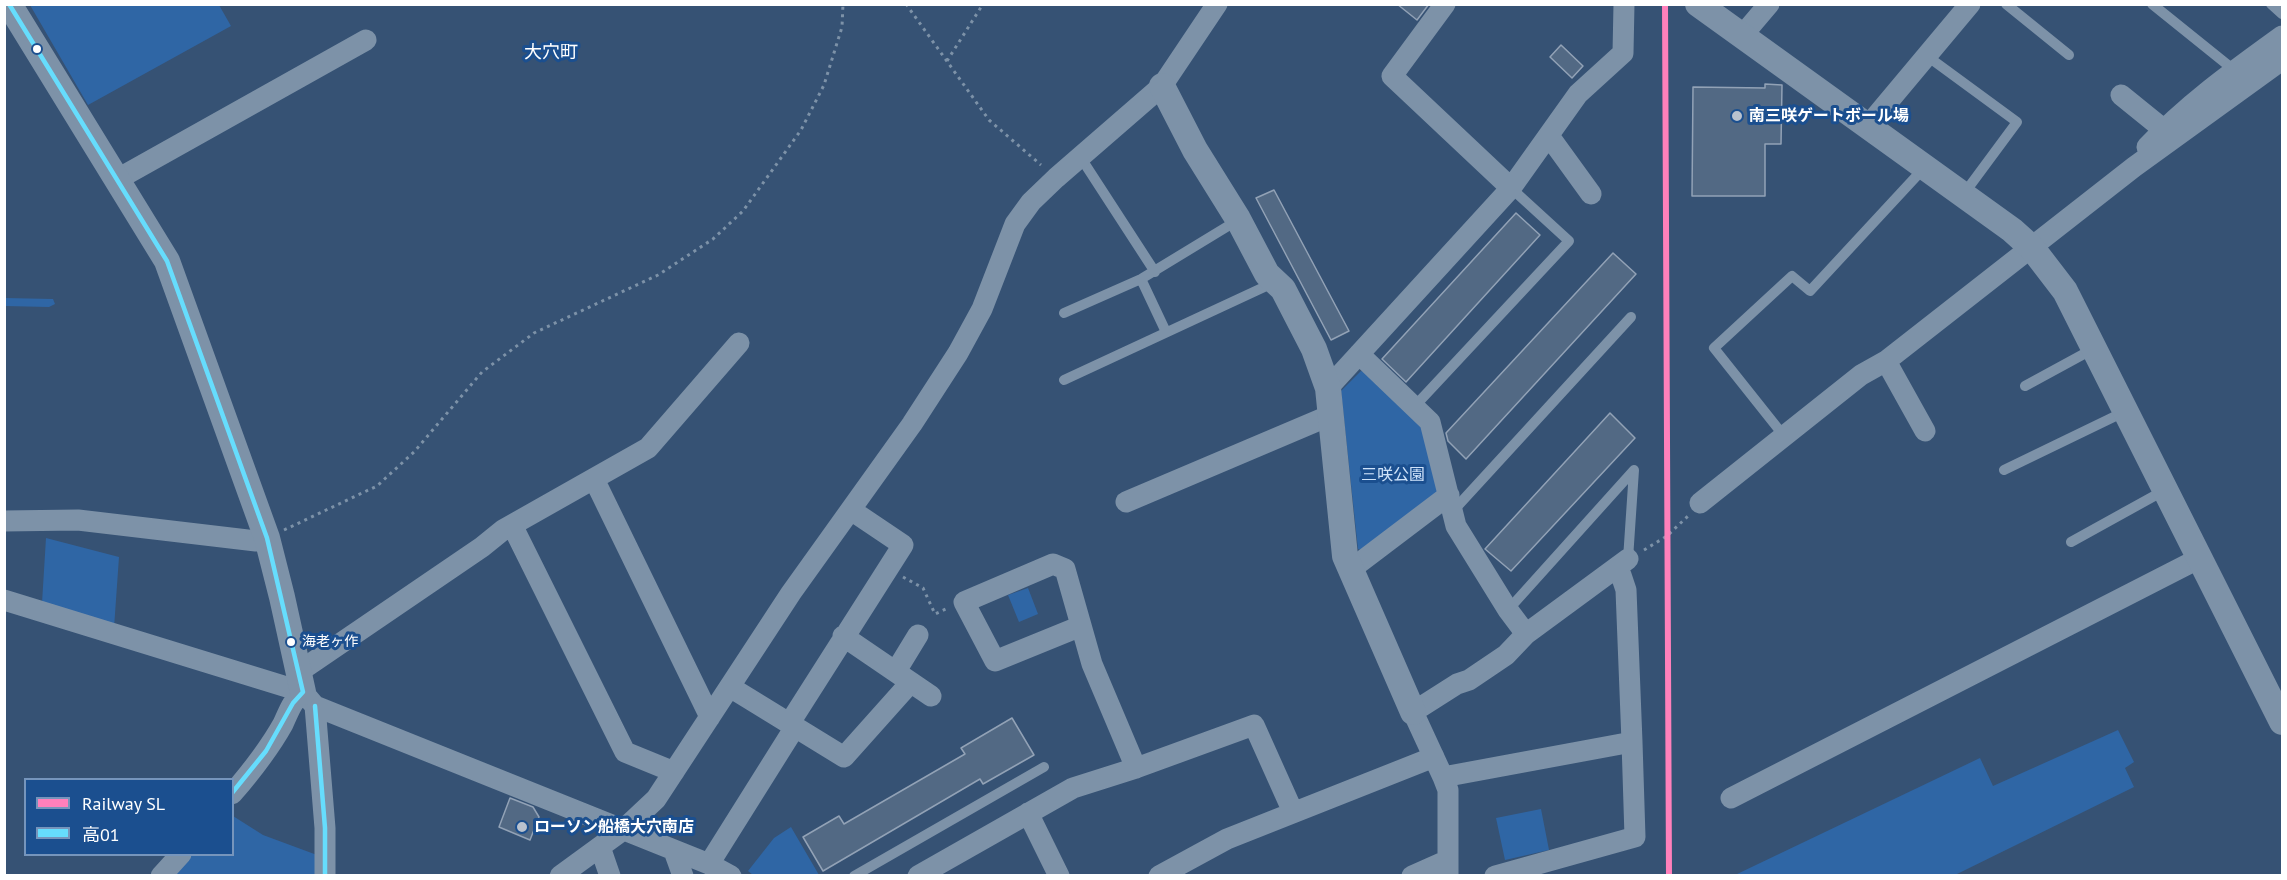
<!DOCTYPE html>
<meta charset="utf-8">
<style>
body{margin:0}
#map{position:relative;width:2287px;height:880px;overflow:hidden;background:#365274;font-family:"PT Sans","Noto Sans JP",sans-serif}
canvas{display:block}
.frame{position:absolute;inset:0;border:6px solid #fff;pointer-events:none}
.legend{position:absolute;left:24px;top:778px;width:210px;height:78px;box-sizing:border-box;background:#1b4f8f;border:2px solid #7695bc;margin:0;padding:8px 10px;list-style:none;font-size:18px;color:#fff}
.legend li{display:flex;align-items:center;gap:12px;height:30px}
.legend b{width:30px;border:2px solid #7695bc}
</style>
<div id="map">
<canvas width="2287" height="880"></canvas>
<div class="frame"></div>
<ul class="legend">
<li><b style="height:8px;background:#ff80bb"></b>Railway SL</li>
<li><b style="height:8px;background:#66ddfd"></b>高01</li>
</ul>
</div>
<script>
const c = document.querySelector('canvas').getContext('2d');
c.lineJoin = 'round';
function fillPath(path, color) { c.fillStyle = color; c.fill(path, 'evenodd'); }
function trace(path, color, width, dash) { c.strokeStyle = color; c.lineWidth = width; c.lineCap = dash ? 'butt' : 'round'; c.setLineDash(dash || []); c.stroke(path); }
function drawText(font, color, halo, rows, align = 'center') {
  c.font = font + ' "PT Sans","Noto Sans JP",sans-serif'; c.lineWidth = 6; c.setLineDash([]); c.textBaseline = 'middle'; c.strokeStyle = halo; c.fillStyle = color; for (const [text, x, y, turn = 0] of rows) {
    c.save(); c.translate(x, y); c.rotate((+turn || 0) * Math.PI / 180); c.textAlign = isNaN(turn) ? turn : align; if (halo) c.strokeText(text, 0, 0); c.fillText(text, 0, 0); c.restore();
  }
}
const green = new Path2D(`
 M30,5H219L231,26L88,105Z
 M5,298L53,299L55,304L49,307L5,306Z
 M1361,371L1368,373L1422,422L1443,493L1364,551L1358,549L1341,391Z
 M46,538L119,557L114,628L42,603Z
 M1028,588L1038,614L1019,622L1008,595Z
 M2118,730L2134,762L2125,768L2134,787L1955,875H1735L1980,758L1993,786Z
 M1541,809L1549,850L1505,860L1496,818Z
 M233,816L263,835L317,855L316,875H172L190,855L232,854Z
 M791,827L819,875H753L748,871L774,838Z`);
const building = new Path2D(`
 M1397,4H1429L1417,20Z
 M1561,45L1583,66L1572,78L1550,57Z
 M1765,84L1782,85L1781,144H1765V196H1692L1693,87L1765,88Z
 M1274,190L1349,331L1331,340L1256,198Z
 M1516,213L1540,235L1406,382L1382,359Z
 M1613,253L1636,274L1466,459L1448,441L1446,433Z
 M1610,413L1635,438L1511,571L1485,549Z
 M1012,718L1034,755L983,784L980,779L823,871L803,837L839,816L844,824L965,754L961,748Z
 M510,798L533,807L539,817L530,840L499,827Z`);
const path = new Path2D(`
 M906,4L989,120L1041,165
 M947,61L983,4
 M284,530L377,486L414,452L482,372L534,333L658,275L713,239L743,211L801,130L824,85L842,27L843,4
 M1644,550L1667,536L1688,516
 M903,577L923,588L935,614L948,608`);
const service = new Path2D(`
 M2006,4L2069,55
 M2152,4L2234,70
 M2271,4L2282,14
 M1927,56L2017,122L1963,195
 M1081,158L1155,272
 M1141,279L1166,332
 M1064,313L1141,279L1238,220
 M1064,380L1275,282
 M2025,386L2093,349
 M1414,407L1569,241L1511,188
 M1784,436L1714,348L1792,276L1810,291L1924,168
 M2004,470L2126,411
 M1453,511L1631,317
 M2071,542L2165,490
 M1508,610L1634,470L1628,559
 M854,876L1044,767`);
const minor = new Path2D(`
 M1445,4L1392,76L1511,188
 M1741,37L1769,4
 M2121,95L2163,129
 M1867,127L1970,4
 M1549,136L1591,194
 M2147,147C2187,104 2235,70 2282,36
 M116,180L366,40
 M1359,354L1430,422L1456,526L1508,610L1526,634
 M1886,361L1925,431
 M1328,388L1511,188L1578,94L1623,53L1624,4
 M594,479L710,717
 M1126,502L1331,415
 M1700,503L1861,375L1886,361L2134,167L2282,60
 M4,521L78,520L256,541L267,538
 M512,525L625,752L674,772
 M1615,569L1621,575L1626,590L1632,742
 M1350,570L1449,495
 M4,600L303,692L315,706L709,864L731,876
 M1081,626L995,661L964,602L1053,564L1065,569L1092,664L1136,768
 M843,636L931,696
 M300,671L482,547L503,530L648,448L739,343
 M896,671L918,635
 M730,687L844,757L911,682
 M315,706L325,828V876
 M789,724L903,545L851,510
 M1443,777L1632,742L1635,837L1495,876
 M232,794C251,772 269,749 283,724C289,711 292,701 303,692
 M1731,798L2200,558
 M1028,813L1059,876
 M600,847L610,876
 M674,851L683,876
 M709,864L795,727
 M161,876L181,854
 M560,876L623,830L656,799L791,593L912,424L958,353L982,309L1015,224L1031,202L1056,178L1162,86L1217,4
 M918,876L1073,788L1136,768L1254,725L1293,812
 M1159,876L1227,839L1434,757
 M1412,876L1448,860
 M1448,876V790L1443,777L1413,712L1457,684L1469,680L1506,655L1526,634L1628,559`);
const tertiary = new Path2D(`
 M9,4L167,261L267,538L282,597L303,692
 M1698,4L2012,230L2032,248L2065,291L2282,722
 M1162,86L1195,150L1238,219L1267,274L1283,289L1314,349L1328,388L1345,556L1413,712`);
const bus1 = new Path2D(`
 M9,4L167,261L267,538L303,692L293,703L266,751L232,793
 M315,706L325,828V876`);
const rail1 = new Path2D(`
 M1665,4L1669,876`);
const markers = [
 [37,49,5,"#fff"],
 [1737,116,6,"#b9c2ce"],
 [291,642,5,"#fff"],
 [522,827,6,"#b9c2ce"]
];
const busNames = [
 ["海老ヶ作",302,642]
];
const poiNames = [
 ["南三咲ゲートボール場",1749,116],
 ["ローソン船橋大穴南店",534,827]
];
const parkNames = [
 ["三咲公園",1393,475]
];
const neighbourhoodNames = [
 ["大穴町",551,53]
];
fillPath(green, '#2f66a5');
fillPath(building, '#526984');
trace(building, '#92a2b6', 1.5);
trace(path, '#7d92a8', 3, [3, 4.5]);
trace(service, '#7d92a8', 10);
trace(minor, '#7d92a8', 21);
trace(tertiary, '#7d92a8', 26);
trace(bus1, '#66ddfd', 4.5);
trace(rail1, '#ff80bb', 6);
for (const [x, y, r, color] of markers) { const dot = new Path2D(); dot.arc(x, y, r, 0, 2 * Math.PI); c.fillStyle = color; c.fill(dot); trace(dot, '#1b4f8f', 2); }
drawText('14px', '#fff', '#1b4f8f', busNames, 'left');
drawText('bold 16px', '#fff', '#1b4f8f', poiNames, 'left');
drawText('16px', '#cfe3fa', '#1b4f8f', parkNames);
drawText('18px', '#fff', '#1b4f8f', neighbourhoodNames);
</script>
